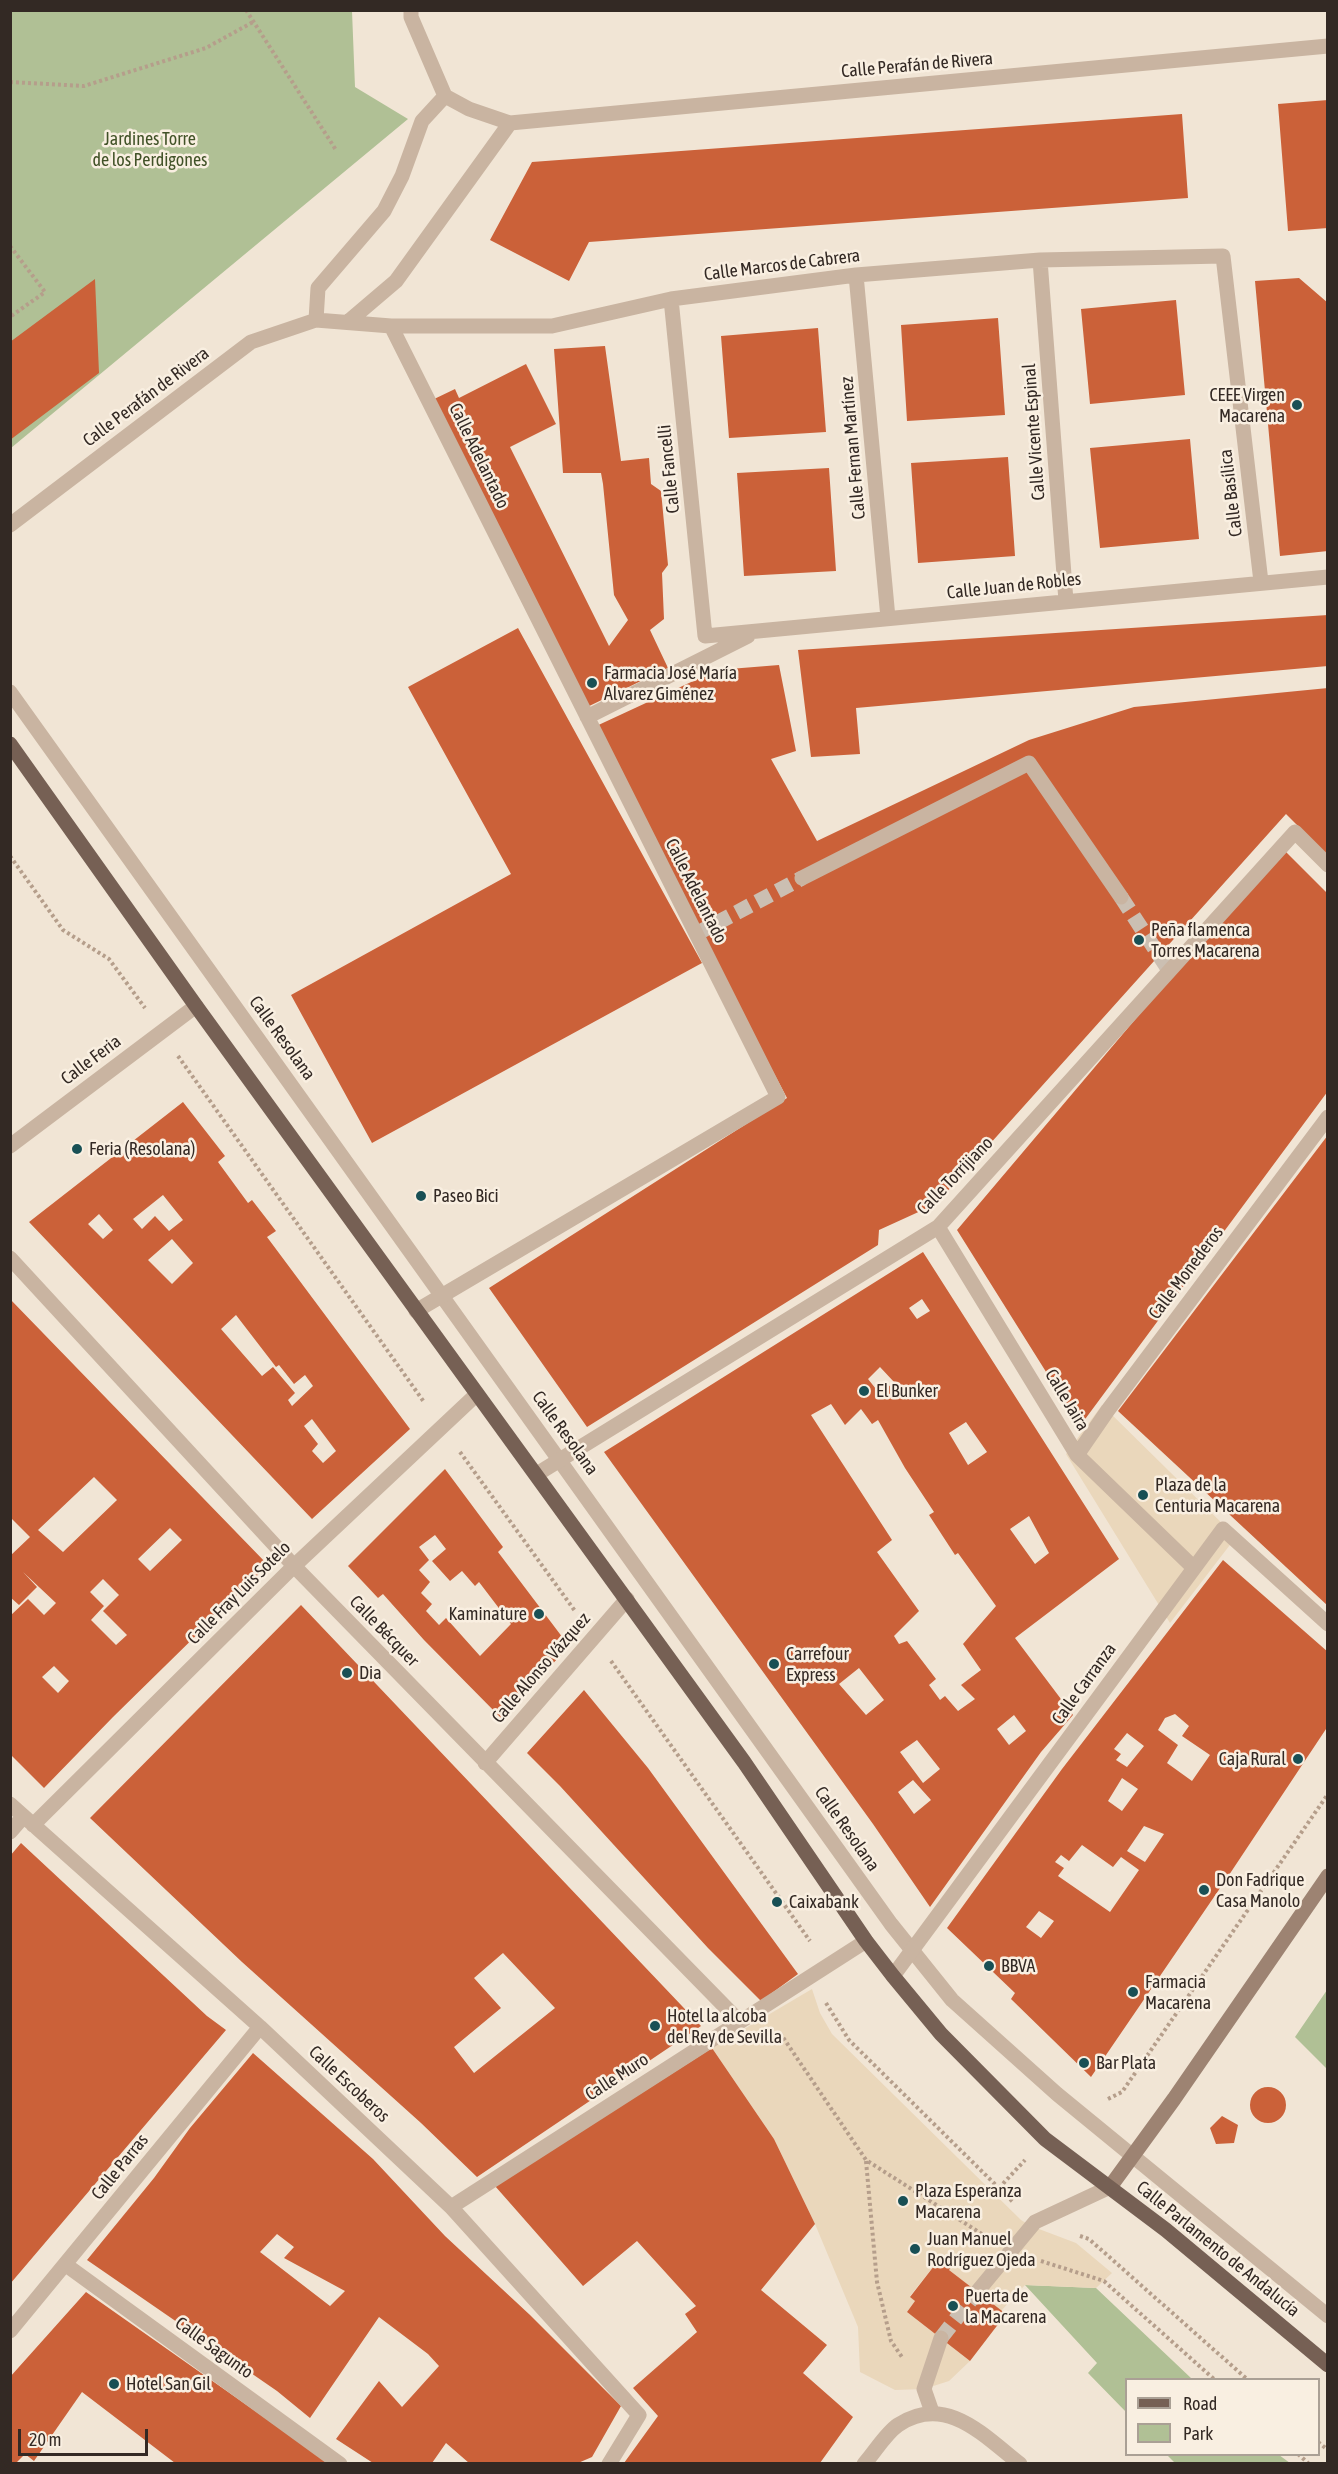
<!DOCTYPE html>
<meta charset="utf-8">
<style>
body{margin:0}
#map{position:relative;width:1338px;height:2474px;overflow:hidden;background:#f1e5d5;font-family:"Asap Condensed",sans-serif}
canvas{display:block}
.frame{position:absolute;inset:0;border:12px solid #332924;pointer-events:none}
.legend{position:absolute;left:1125px;top:2378px;width:195px;height:78px;box-sizing:border-box;background:#f9efe1;border:2px solid #aaa095;margin:0;padding:8px 10px;list-style:none;font-size:18px;color:#332924}
.legend li{display:flex;align-items:center;gap:12px;height:30px}
.legend b{width:30px;border:2px solid #aaa095}
.scale{position:absolute;left:18px;top:2429px;width:130px;height:27px;box-sizing:border-box;border:3px solid #332924;border-top:0;padding-left:8px;font-size:18px;line-height:21px;white-space:nowrap;color:#332924;-webkit-text-stroke:4px #f9efe1;paint-order:stroke}
</style>
<div id="map">
<canvas width="1338" height="2474"></canvas>
<div class="frame"></div>
<ul class="legend">
<li><b style="height:8px;background:#766054"></b>Road</li>
<li><b style="height:16px;background:#b0c095"></b>Park</li>
</ul>
<div class="scale">20 m</div>
</div>
<script>
const c = document.querySelector('canvas').getContext('2d');
c.lineJoin = 'round';
function fillPath(path, color) { c.fillStyle = color; c.fill(path, 'evenodd'); }
function trace(path, color, width, dash) { c.strokeStyle = color; c.lineWidth = width; c.lineCap = dash ? 'butt' : 'round'; c.setLineDash(dash || []); c.stroke(path); }
function drawText(font, color, halo, rows, align = 'center') {
  c.font = font + ' "Asap Condensed",sans-serif'; c.lineWidth = 5; c.setLineDash([]); c.textBaseline = 'middle'; c.strokeStyle = halo; c.fillStyle = color; for (const [text, x, y, turn = 0] of rows) {
    c.save(); c.translate(x, y); c.rotate((+turn || 0) * Math.PI / 180); c.textAlign = isNaN(turn) ? turn : align; if (halo) c.strokeText(text, 0, 0); c.fillText(text, 0, 0); c.restore();
  }
}
const green = new Path2D(`
 M11,11H352L355,87L408,119L11,448Z
 M1327,1990V2069L1295,2037Z
 M1025,2285L1096,2288L1192,2379L1126,2380V2412L1088,2373L1097,2363Z
 M1167,2455H1279L1290,2463H1175Z`);
const plaza = new Path2D(`
 M1102,1405L1236,1537L1170,1623L1066,1454Z
 M812,1989L820,2013L832,2034L1021,2220L1031,2226L1076,2243L1112,2273L1096,2288L1025,2285L1001,2311L949,2270L952,2265L941,2257L910,2296L915,2301L907,2312L970,2361L949,2381L924,2389L895,2390L860,2372L858,2327L815,2224L774,2139L712,2048Z`);
const building = new Path2D(`
 M1328,100V228L1288,231L1278,104Z
 M1182,114L1188,198L589,242L569,281L490,240L532,162Z
 M1299,278L1328,303V551L1280,556L1255,281Z
 M95,279L99,373L10,440V342Z
 M1176,300L1185,395L1090,404L1081,309Z
 M998,318L1005,415L907,421L901,325Z
 M818,328L826,432L729,438L721,336Z
 M605,346L621,461L649,458L651,484L661,491L668,565L662,573L664,619L650,630L668,668L583,709L430,401L455,389L459,398L526,364L556,424L510,447L609,646L628,620L614,595L603,484L601,473H563L554,349Z
 M1190,439L1199,539L1100,548L1090,448Z
 M1008,457L1015,556L918,563L911,463Z
 M829,468L836,571L744,576L737,473Z
 M1328,615V666L856,708L860,754L811,757L798,650Z
 M518,628L702,963L372,1143L291,995L511,874L408,687Z
 M779,665L796,751L771,759L817,841L1029,740L1134,707L1328,688V856L1286,814L936,1204L879,1230L878,1245L587,1427L489,1288L787,1098L592,728L717,670Z
 M1281,847L1328,894V1091L1080,1426L957,1230Z
 M183,1102L225,1156L218,1162L248,1203L252,1200L276,1231L267,1237L410,1429L312,1519L29,1222ZM163,1195L183,1220L169,1231L155,1216L142,1229L133,1219ZM99,1214L113,1230L103,1239L88,1224ZM172,1239L193,1263L172,1284L148,1260ZM236,1315L276,1367L279,1365L294,1384L305,1375L313,1386L292,1406L288,1400L295,1393L273,1367L262,1376L221,1329ZM312,1419L336,1451L323,1463L312,1451L318,1444L304,1426Z
 M1328,1135V1606L1118,1411Z
 M923,1252L1119,1559L1015,1638L1073,1715L1041,1752L930,1907L873,1824L604,1452ZM922,1299L930,1311L917,1319L909,1308ZM880,1367L894,1382L880,1394L868,1379ZM831,1404L845,1425L861,1409L872,1424L878,1420L905,1468L934,1512L929,1515L955,1555L958,1553L996,1606L963,1644L981,1670L961,1685L975,1699L958,1711L945,1696L940,1700L929,1685L936,1679L907,1641L899,1644L894,1636L919,1611L877,1552L892,1540L811,1415ZM966,1422L987,1452L968,1465L949,1433ZM1029,1516L1049,1553L1035,1564L1010,1529ZM859,1668L884,1700L866,1715L839,1684ZM1014,1715L1026,1731L1009,1745L997,1729ZM917,1740L940,1769L923,1783L900,1752ZM913,1780L931,1800L914,1814L898,1792Z
 M10,1299L268,1565L113,1717L44,1788L10,1754V1616L28,1599L44,1615L56,1603L23,1572L37,1587L19,1605L10,1597V1556L30,1537L10,1517ZM94,1477L117,1500L63,1552L38,1530ZM170,1528L182,1540L150,1571L138,1559ZM103,1579L119,1595L103,1611L127,1635L116,1645L91,1620L104,1606L90,1592ZM54,1666L69,1681L58,1693L42,1677Z
 M445,1469L503,1547L498,1552L569,1646L502,1719L424,1640L383,1594L378,1598L348,1566ZM435,1535L446,1549L432,1561L450,1581L462,1571L475,1586L479,1582L511,1624L480,1656L446,1618L439,1625L426,1611L432,1604L421,1593L430,1582L419,1570L429,1560L419,1547Z
 M1223,1560L1328,1652V1726L1229,1875L1091,2077L1011,1999L1015,1993L947,1928L1062,1769ZM1175,1714L1189,1726L1182,1736L1210,1755L1192,1781L1167,1763L1178,1745L1158,1730L1165,1718ZM1127,1733L1144,1746L1127,1767L1116,1760L1121,1754L1114,1749ZM1122,1778L1138,1789L1122,1811L1108,1801ZM1144,1826L1164,1834L1145,1862L1127,1851ZM1082,1845L1113,1867L1121,1857L1139,1870L1110,1912L1058,1876L1064,1868L1055,1862L1061,1855L1069,1861ZM1039,1911L1054,1921L1041,1938L1026,1927Z
 M301,1605L701,2026L477,2177L421,2123L242,1962L90,1818ZM503,1953L555,2008L474,2073L454,2047L501,2008L474,1978Z
 M584,1690L648,1768L798,1974L761,2001L708,1948L560,1786L527,1753Z
 M21,1843L207,2016L226,2030L10,2284V1856Z
 M712,2048L774,2139L815,2224L761,2290L827,2345L803,2373L853,2417L820,2463H624L658,2416L633,2388L697,2332L685,2314L696,2306L637,2241L583,2286L495,2186Z
 M253,2053L373,2159L445,2236L530,2315L621,2406L592,2457L578,2463H469L446,2443L432,2463H373L336,2439L379,2381L402,2407L439,2366L428,2354L379,2317L310,2418L277,2391L87,2260L154,2178L190,2128ZM277,2234L294,2247L284,2258L345,2291L330,2306L260,2252Z
 M1250 2105a18 18 0 1 1 36 0a18 18 0 1 1-36 0Z
 M1222,2116L1238,2125L1234,2143L1216,2144L1210,2128Z
 M941,2257L952,2266L949,2270L1006,2314L970,2361L907,2312L915,2301L910,2297Z
 M86,2292L329,2463H175L82,2392L34,2461L25,2454L16,2463H10V2377Z`);
const streetTunnel = new Path2D(`
 M1121,897L1170,972
 M696,934L802,878
 M941,2338L977,2292`);
const path = new Path2D(`
 M246,10L336,150
 M10,82L84,86L206,48L253,22
 M10,246L45,292L10,317
 M10,856L63,930L109,959L145,1008
 M178,1056L424,1402
 M460,1452L575,1611
 M611,1661L810,1941
 M826,2003L849,2040L1013,2202
 M780,2033L866,2160L985,2236
 M1108,2099L1122,2092L1328,1794
 M866,2161L877,2282L891,2341L902,2357
 M999,2188L1025,2160
 M1080,2236L1089,2239L1248,2380
 M1041,2261L1104,2281L1215,2380
 M1318,2442L1328,2450
 M1298,2454L1309,2464`);
const lane = new Path2D(`
 M10,692L891,1924L952,2000L1057,2094L1328,2316`);
const street = new Path2D(`
 M411,10V17L445,96
 M445,96L469,109L510,123L1328,46
 M1040,260L1066,601
 M856,275L888,618
 M671,299L705,636L1328,577
 M316,320L318,288L384,211L402,176L422,121L445,96
 M349,321L396,281L510,123
 M391,326L778,1097L416,1311
 M10,525L251,342L316,320L391,326H552L671,299L856,275L1040,260L1223,256L1261,582
 M587,717L748,636
 M802,878L1029,763L1121,897
 M10,1146L196,1006
 M938,1227L1077,1455L1194,1568
 M10,1258L294,1566L740,2022
 M1077,1455L1108,1410L1328,1117
 M537,1474L938,1227L1295,832L1328,865
 M485,1763L627,1599
 M10,1804L260,2027L451,2207L639,2415L609,2464
 M33,1825L294,1566L477,1394
 M10,1832L23,1817
 M893,1976L1223,1529L1328,1624
 M451,2207L866,1941
 M66,2265L340,2464
 M977,2292L1035,2222L1110,2187
 M10,2331L260,2027
 M932,2412L924,2389L941,2338
 M864,2464C875,2452 885,2434 898,2425C946,2393 984,2436 1020,2464`);
const secondary = new Path2D(`
 M1110,2187L1174,2099L1328,1876`);
const primary = new Path2D(`
 M10,744L196,1006L744,1762L866,1941L893,1976L941,2034L1045,2139L1166,2230L1328,2365`);
const markers = [
 [1297,405,6,"#195055"],
 [592,683,6,"#195055"],
 [1139,940,6,"#195055"],
 [77,1149,6,"#195055"],
 [421,1196,6,"#195055"],
 [864,1391,6,"#195055"],
 [1143,1495,6,"#195055"],
 [539,1614,6,"#195055"],
 [774,1664,6,"#195055"],
 [347,1673,6,"#195055"],
 [1298,1759,6,"#195055"],
 [1204,1890,6,"#195055"],
 [777,1902,6,"#195055"],
 [989,1966,6,"#195055"],
 [1133,1992,6,"#195055"],
 [655,2026,6,"#195055"],
 [1084,2063,6,"#195055"],
 [903,2201,6,"#195055"],
 [915,2249,6,"#195055"],
 [953,2306,6,"#195055"],
 [114,2384,6,"#195055"]
];
const streetNames = [
 ["Calle Perafán de Rivera",917,65,-5],
 ["Calle Marcos de Cabrera",782,265,-7],
 ["Calle Perafán de Rivera",146,397,-37],
 ["Calle Vicente Espinal",1034,432,-94],
 ["Calle Fernan Martínez",853,448,-95],
 ["Calle Adelantado",479,456,64],
 ["Calle Fancelli",669,469,-96],
 ["Calle Basílica",1231,493,-97],
 ["Calle Juan de Robles",1014,586,-6],
 ["Calle Adelantado",696,891,63],
 ["Calle Resolana",282,1038,54],
 ["Calle Feria",91,1060,-37],
 ["Calle Torrijiano",955,1176,-46],
 ["Calle Monederos",1186,1273,-53],
 ["Calle Jaira",1067,1400,59],
 ["Calle Resolana",565,1433,54],
 ["Calle Fray Luis Sotelo",239,1593,-45],
 ["Calle Bécquer",384,1631,46],
 ["Calle Alonso Vázquez",541,1668,-49],
 ["Calle Carranza",1084,1684,-54],
 ["Calle Resolana",847,1829,55],
 ["Calle Muro",617,2077,-33],
 ["Calle Escoberos",349,2084,43],
 ["Calle Parras",120,2167,-51],
 ["Calle Parlamento de Andalucía",1218,2249,39],
 ["Calle Sagunto",214,2348,36]
];
const parkNames = [
 ["Jardines Torre",150,139],
 ["de los Perdigones",150,160]
];
const poiNames = [
 ["CEEE Virgen",1285,395,"right"],
 ["Macarena",1285,416,"right"],
 ["Farmacia José María",604,673],
 ["Alvarez Giménez",604,694],
 ["Peña flamenca",1151,930],
 ["Torres Macarena",1151,951],
 ["Feria (Resolana)",89,1149],
 ["Paseo Bici",433,1196],
 ["El Bunker",876,1391],
 ["Plaza de la",1155,1485],
 ["Centuria Macarena",1155,1506],
 ["Kaminature",527,1614,"right"],
 ["Carrefour",786,1654],
 ["Express",786,1675],
 ["Dia",359,1673],
 ["Caja Rural",1286,1759,"right"],
 ["Don Fadrique",1216,1880],
 ["Casa Manolo",1216,1901],
 ["Caixabank",789,1902],
 ["BBVA",1001,1966],
 ["Farmacia",1145,1982],
 ["Macarena",1145,2003],
 ["Hotel la alcoba",667,2016],
 ["del Rey de Sevilla",667,2037],
 ["Bar Plata",1096,2063],
 ["Plaza Esperanza",915,2191],
 ["Macarena",915,2212],
 ["Juan Manuel",927,2239],
 ["Rodríguez Ojeda",927,2260],
 ["Puerta de",965,2296],
 ["la Macarena",965,2317],
 ["Hotel San Gil",126,2384]
];
fillPath(green, '#b0c095');
fillPath(plaza, '#ead7bb');
fillPath(building, '#cb6139');
trace(streetTunnel, '#cbbfb2', 15, [15, 8]);
trace(path, '#b59e8b', 4, [3, 3]);
trace(lane, '#c9b4a1', 15);
trace(street, '#c9b4a1', 15);
trace(secondary, '#9d8372', 15);
trace(primary, '#766054', 15);
for (const [x, y, r, color] of markers) { const dot = new Path2D(); dot.arc(x, y, r, 0, 2 * Math.PI); c.fillStyle = color; c.fill(dot); trace(dot, '#f9efe1', 2); }
drawText('18px', '#332924', '#f9efe1', streetNames);
drawText('18px', '#415227', '#f9efe1', parkNames);
drawText('18px', '#332924', '#f9efe1', poiNames, 'left');
</script>
